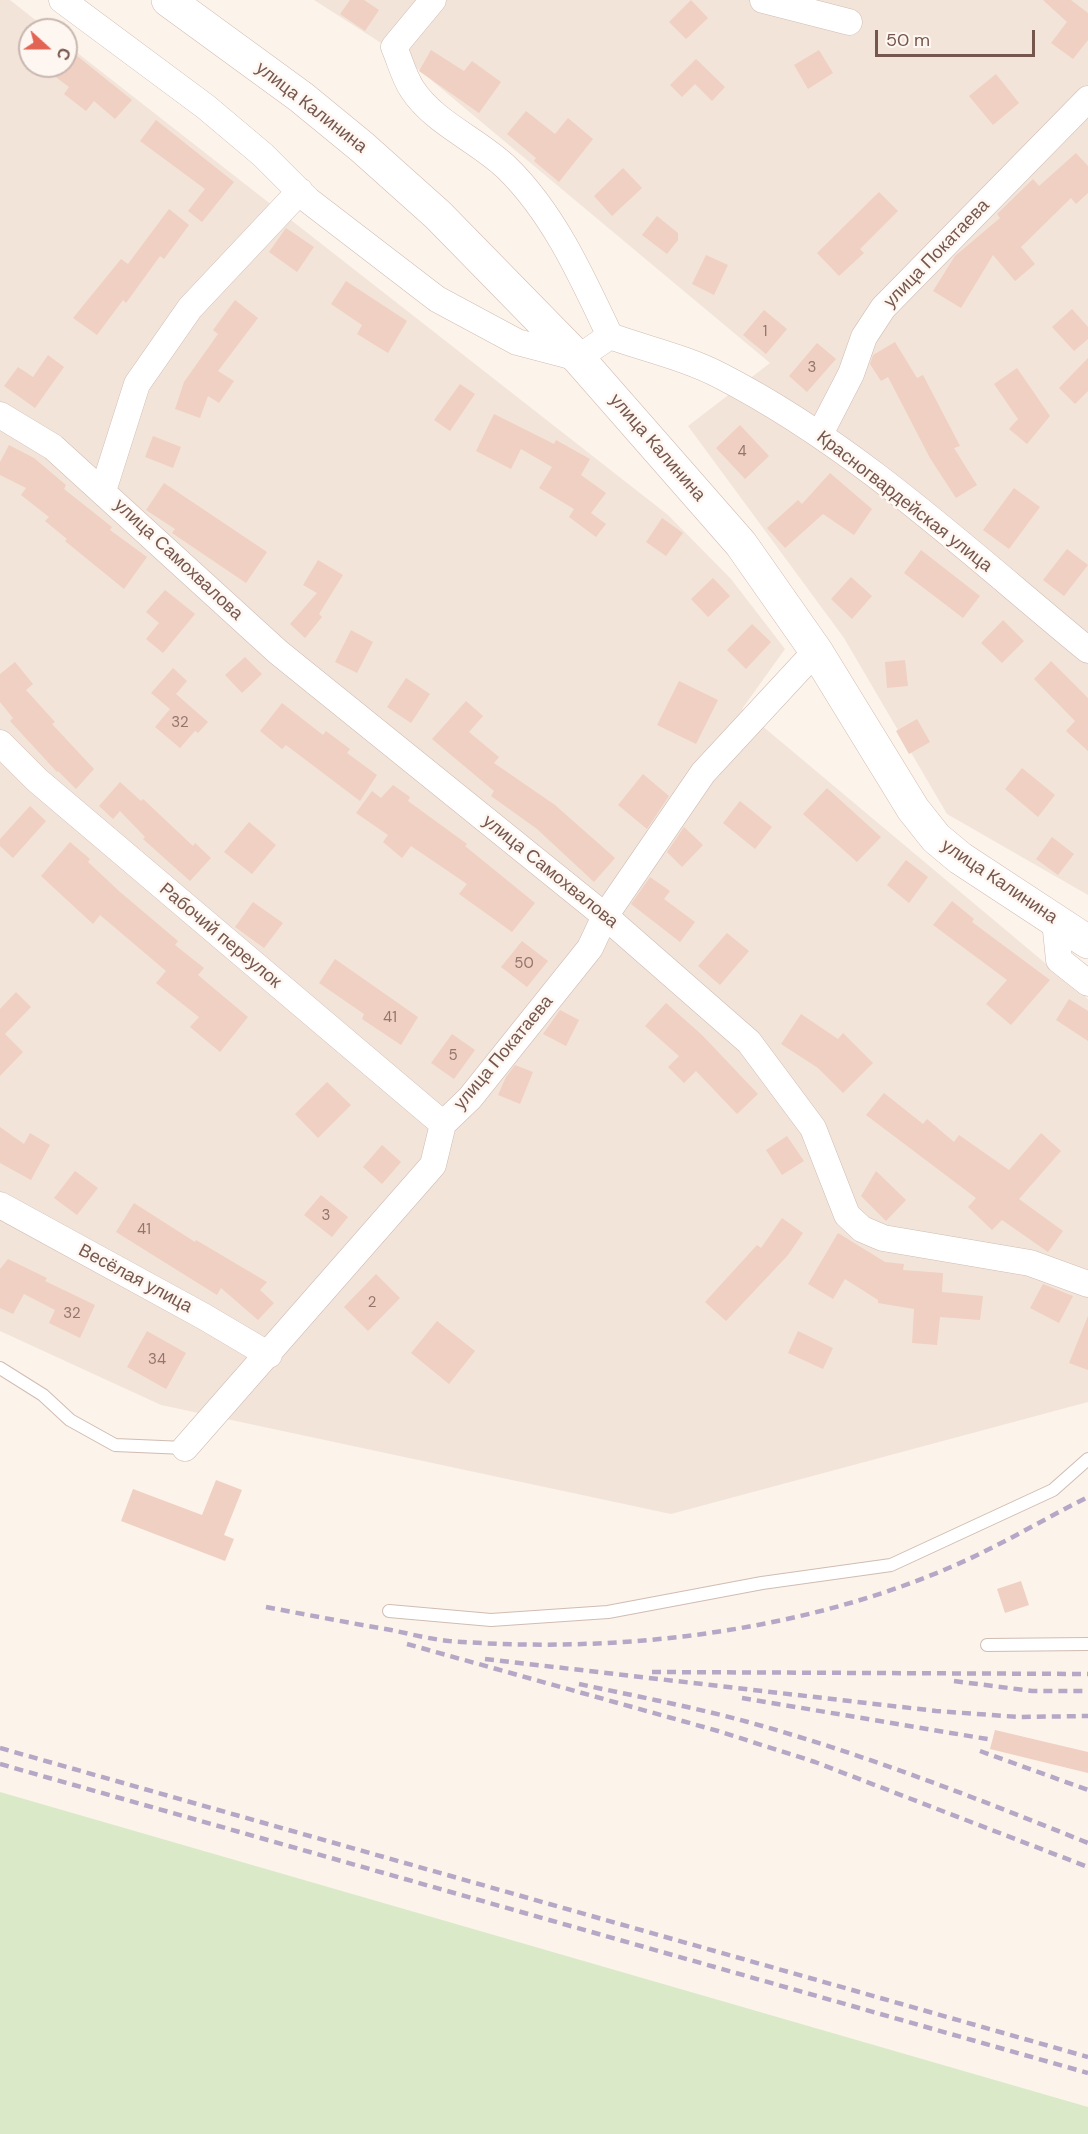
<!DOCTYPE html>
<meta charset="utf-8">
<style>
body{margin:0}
#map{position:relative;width:1088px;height:2134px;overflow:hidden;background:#fcf3ea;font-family:"DM Sans",sans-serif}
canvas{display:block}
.north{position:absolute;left:18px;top:18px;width:60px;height:60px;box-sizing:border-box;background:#fef7f1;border:2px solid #c8b7b0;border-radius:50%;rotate:111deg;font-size:16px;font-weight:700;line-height:24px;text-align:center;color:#76574e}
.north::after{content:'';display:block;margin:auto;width:21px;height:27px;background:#e16454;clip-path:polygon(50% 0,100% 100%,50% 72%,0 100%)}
.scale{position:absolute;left:875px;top:30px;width:160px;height:27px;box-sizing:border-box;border:3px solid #76574e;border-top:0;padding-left:8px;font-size:18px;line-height:21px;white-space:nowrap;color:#76574e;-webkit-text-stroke:4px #fef7f1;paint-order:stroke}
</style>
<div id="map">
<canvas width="1088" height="2134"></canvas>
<div class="north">С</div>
<div class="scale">50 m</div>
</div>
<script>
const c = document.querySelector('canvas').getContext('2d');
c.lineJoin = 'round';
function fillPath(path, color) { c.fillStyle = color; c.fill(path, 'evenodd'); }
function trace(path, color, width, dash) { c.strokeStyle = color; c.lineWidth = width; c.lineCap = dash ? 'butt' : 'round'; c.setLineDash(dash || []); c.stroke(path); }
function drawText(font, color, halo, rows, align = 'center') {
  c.font = font + ' "DM Sans",sans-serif'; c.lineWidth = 5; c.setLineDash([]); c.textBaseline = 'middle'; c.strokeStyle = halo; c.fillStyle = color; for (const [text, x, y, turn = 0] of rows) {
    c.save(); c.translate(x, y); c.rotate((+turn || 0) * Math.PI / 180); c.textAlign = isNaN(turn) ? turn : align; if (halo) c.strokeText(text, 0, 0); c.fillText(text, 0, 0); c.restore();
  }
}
const residential = new Path2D(`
 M0,0H10L48,30H30V66H66V44L668,515L731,579L785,649L742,709L1088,999V1402L671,1514L161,1405L0,1331Z
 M314,0H1088V895L947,814L844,638L688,426L770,363L406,59Z`);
const green = new Path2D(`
 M0,1792L1088,2107V2134H0Z`);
const building = new Path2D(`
 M350,0H364L379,10L365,31L340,14Z
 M691,0L708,18L686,39L669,22Z
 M1043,0H1071L1088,13V40L1073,59L1051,43L1067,22Z
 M66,47L132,100L115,119L94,101L86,111L64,94L69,87L41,66H66Z
 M431,50L464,71L472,61L501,82L479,113L419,71Z
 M819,50L833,73L808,89L794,65Z
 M696,59L725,87L712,101L695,84L682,97L670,85Z
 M996,74L1019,103L993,125L969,96Z
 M526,111L555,134L568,118L593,139L559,182L534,161L536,158L507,134Z
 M156,120L234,182L202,222L188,211L205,189L140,141Z
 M1076,153L1088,166V193L1076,204L1071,198L1021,247L1035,264L1015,281L993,255L961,308L933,291L955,256L1000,218L997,214L1033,179L1039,186Z
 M623,168L642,188L612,216L594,196Z
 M879,192L898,211L860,249L864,253L839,276L817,253Z
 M169,209L189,225L164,259L160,256L126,303L123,300L97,335L73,318L121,259L128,264Z
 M657,216L678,233V240L667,254L642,235Z
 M286,228L314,247L297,272L269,252Z
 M706,255L728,265L714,295L692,284Z
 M346,281L407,321L388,353L357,334L362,325L331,304Z
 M235,300L258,318L218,371L234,381L219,403L208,396L200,418L175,409L184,382L218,334L213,330Z
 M1072,309L1088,327V339L1074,351L1052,327Z
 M764,310L787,329L766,354L743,335Z
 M895,342L917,378L923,375L960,446L954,448L977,485L956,498L930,458L888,377L881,381L870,364L873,355Z
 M817,343L836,359L807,392L789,376Z
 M48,355L64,367L35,408L4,386L18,367L33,377Z
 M1088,358V391L1075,404L1059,388Z
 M1017,368L1050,416L1027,444L1009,429L1018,419L994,384Z
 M460,384L475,394L450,431L434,420Z
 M494,414L554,444L556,440L590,459L581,475L606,493L591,513L606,524L596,537L569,517L574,509L539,488L552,467L521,449L511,469L476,451Z
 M740,425L769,456L745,479L716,448Z
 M153,436L181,447L173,468L145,457Z
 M9,445L34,458L66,485L64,489L112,527L110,530L147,557L124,589L65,541L67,539L45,521L49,517L21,495L26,488L0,475V462Z
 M830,473L872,509L854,535L823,514L785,548L767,528L798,500L802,504Z
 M164,483L267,552L246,583L172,533L175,529L146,510Z
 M1014,488L1040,507L1009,549L983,530Z
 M662,518L683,533L666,556L646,542Z
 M1067,549L1088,565L1064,596L1043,580Z
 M921,550L980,596L963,618L904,573Z
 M318,560L343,575L319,614L322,617L305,638L290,624L317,593L303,585Z
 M851,577L872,596L852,619L831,599Z
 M713,578L730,596L708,617L691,599Z
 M165,590L195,614L163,653L146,639L159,623L146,612Z
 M1003,620L1024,641L1002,663L981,643Z
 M752,624L771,642L746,669L727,650Z
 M351,630L373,642L357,673L335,662Z
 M245,657L262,674L242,693L225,675Z
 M905,660L908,686L887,688L885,662Z
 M1051,661L1088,698V751L1066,731L1075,721L1034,679Z
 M15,662L33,684L26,690L55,722L52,724L94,769L76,789L58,771L57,772L10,721L13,718L0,702V674Z
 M173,668L187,681L176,694L208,722L198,733L195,731L180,748L155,727L170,709L151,693Z
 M406,678L430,694L411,723L387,707Z
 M679,681L718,700L696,744L657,725Z
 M466,701L483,716L469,732L499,757L494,763L555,805L615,858L594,882L537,829L491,796L494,791L432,739Z
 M282,703L323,735L326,731L350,749L347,753L377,775L360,801L286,745L282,749L260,731Z
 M917,719L930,742L909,754L896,731Z
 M1022,768L1055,795L1038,817L1005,789Z
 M643,774L669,796L647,829L618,805Z
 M120,782L141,801L143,799L193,846L195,843L211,858L190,881L143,839L145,837L120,811L113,819L99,806Z
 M393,785L410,797L408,801L467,844L465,846L535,903L512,932L459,894L467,884L411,846L402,858L383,842L388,835L356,813L372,791L381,798Z
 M827,788L881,837L857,862L803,814Z
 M740,801L772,827L755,849L723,823Z
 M30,806L46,821L13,858L0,846V839Z
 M249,822L276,845L252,874L224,852Z
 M684,827L703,845L682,867L667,852Z
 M1052,837L1074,854L1058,875L1036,859Z
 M70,842L90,859L88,862L120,892L178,941L175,945L204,968L198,975L248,1017L220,1052L190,1027L199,1017L156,983L166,971L100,915L93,924L41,876Z
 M906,860L928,877L909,903L887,885Z
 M650,877L670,891L664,899L695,922L680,942L631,904Z
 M952,901L974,919L972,922L1050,980L1011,1025L986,1004L1007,980L933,925Z
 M253,902L283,923L264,948L235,927Z
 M727,933L749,951L720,985L698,966Z
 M522,941L548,961L527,987L501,967Z
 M335,959L418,1017L401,1045L362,1019L364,1014L319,983Z
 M16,992L31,1007L5,1034L23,1052L0,1076V1009Z
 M1069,999L1088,1011V1041L1056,1020Z
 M666,1003L702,1035L758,1094L737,1114L696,1071L684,1083L668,1067L679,1056L645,1026Z
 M560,1010L579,1020L566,1046L543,1034Z
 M801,1014L838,1039L843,1033L873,1063L843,1093L818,1068L781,1044Z
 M452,1034L475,1050L454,1079L431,1063Z
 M515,1065L533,1072L520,1104L498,1095L506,1077Z
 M327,1082L351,1105L318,1138L295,1114Z
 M884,1093L923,1124L927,1119L954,1142L959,1135L1009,1170L1041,1133L1061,1151L1019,1199L1063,1231L1048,1252L1002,1220L992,1230L968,1207L976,1198L866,1115Z
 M0,1127L24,1144L30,1133L50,1145L31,1180L0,1163Z
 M787,1136L804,1161L782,1175L766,1150Z
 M382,1145L401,1162L382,1184L363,1167Z
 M75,1171L98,1188L77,1215L54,1198Z
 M876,1171L906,1200L886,1221L861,1196Z
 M321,1195L348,1217L332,1237L304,1215Z
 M134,1203L195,1242L196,1240L267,1282L260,1290L274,1303L258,1320L221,1288L217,1295L116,1232Z
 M782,1218L803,1233L788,1255L726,1321L705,1302L757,1245L761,1248Z
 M838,1233L885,1262L904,1264L903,1270L943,1273L942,1292L983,1296L980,1320L940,1317L937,1345L912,1343L914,1309L878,1303V1300L845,1279L833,1299L808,1284Z
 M8,1259L47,1278L45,1281L95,1305L80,1338L49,1323L55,1310L24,1294L13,1314L0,1308V1269Z
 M376,1274L400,1298L368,1331L344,1307Z
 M1043,1284L1073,1296L1059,1323L1030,1308Z
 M1088,1316V1370L1069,1363Z
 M437,1321L475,1351L449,1384L411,1353Z
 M147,1331L186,1353L166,1389L127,1367Z
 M798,1331L833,1348L823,1369L788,1353Z
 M216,1480L242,1490L224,1535L234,1539L225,1561L121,1521L133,1489L202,1515Z
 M1021,1581L1029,1605L1005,1613L997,1589Z
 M995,1730L1088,1752V1773L990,1749Z`);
const lane = new Path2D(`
 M0,1368L43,1395L70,1420L115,1445L185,1448
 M389,1611L491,1620L608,1612L762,1583L891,1565L1053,1490L1088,1459
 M987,1645L1088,1644`);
const street = new Path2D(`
 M62,0L206,107L263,155L308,200L437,299L517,342L578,358L610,336C646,349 687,358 721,376C857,446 971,554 1088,650
 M433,0L394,47C400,61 404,77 412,89C434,123 478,140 507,168C554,214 582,277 610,336
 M763,0L849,22
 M0,415L53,447L278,652L605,916L749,1042L813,1128L847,1215L862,1229L883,1238L1030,1263L1088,1284
 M820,434L851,374L864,337L883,308L1088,99
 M103,491L137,384L190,308L300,191
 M0,743L37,780L443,1124
 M1055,921L1059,960L1088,983
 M0,1205L203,1316L269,1355
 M185,1448L433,1165L443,1124L470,1098L590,948L605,916L703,773L816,651`);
const secondary = new Path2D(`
 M168,0L301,97L362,147L438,215L578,358L741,544L816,651L913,809L936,838L960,858L1088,942`);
const rail = new Path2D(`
 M266,1607C308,1615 350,1623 391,1630C410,1634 430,1639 449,1641C615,1654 798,1633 951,1567C998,1547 1042,1520 1088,1497
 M407,1644L718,1731L815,1762L1088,1867
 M485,1659L936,1711L1019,1717L1088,1716
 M652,1672L1088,1674
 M954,1681L1032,1691H1088
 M579,1684C635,1696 693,1707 748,1722C864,1754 976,1798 1088,1843
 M742,1698L993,1740
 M0,1748L1088,2057
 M980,1751L1088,1790
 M0,1764L1088,2073`);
const numberNames = [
 ["1",765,332],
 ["3",812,368],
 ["4",742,452],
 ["32",180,723],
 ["50",524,964],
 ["41",390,1018],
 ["5",453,1056],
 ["3",326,1216],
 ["41",144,1230],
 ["2",372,1303],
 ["32",72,1314],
 ["34",157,1360]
];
const streetNames = [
 ["улица Калинина",311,108,38],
 ["улица Покатаева",937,254,-46],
 ["улица Калинина",657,448,49],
 ["Красногвардейская улица",904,502,38],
 ["улица Самохвалова",178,560,43],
 ["улица Самохвалова",550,872,39],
 ["улица Калинина",999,882,34],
 ["Рабочий переулок",220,936,40],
 ["улица Покатаева",504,1053,-50],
 ["Весёлая улица",135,1279,28]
];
fillPath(residential, '#f3e4d9');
fillPath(green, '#daeac8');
fillPath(building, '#f0d0c2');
trace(lane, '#d0bcb2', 14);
trace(street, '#d0bcb2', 27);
trace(secondary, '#d3bbb0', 34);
trace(lane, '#fff', 12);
trace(street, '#fff', 26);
trace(secondary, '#fff', 33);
trace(rail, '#b5a7c6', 4.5, [9, 6]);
drawText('15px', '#94756b', null, numberNames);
drawText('18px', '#76574e', '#fef7f1', streetNames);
</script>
